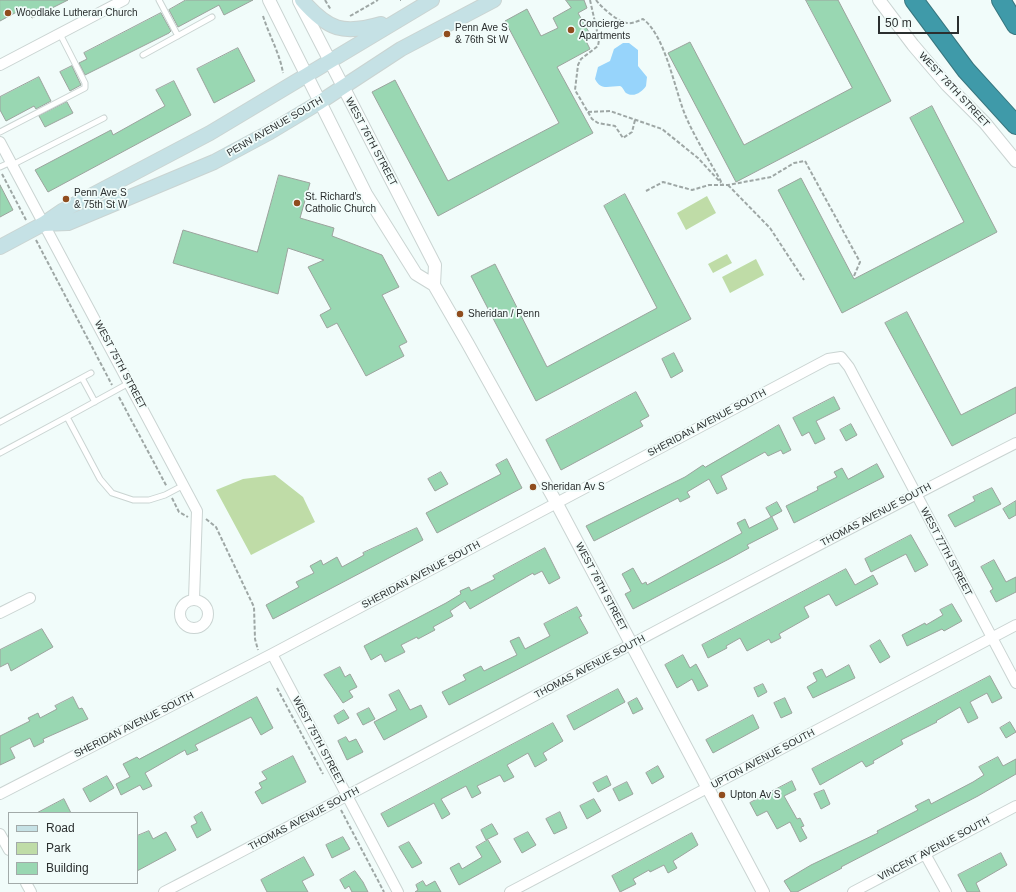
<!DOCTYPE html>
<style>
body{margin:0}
#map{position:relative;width:1016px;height:892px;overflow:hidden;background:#f1fcfa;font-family:Arial,sans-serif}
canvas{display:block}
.legend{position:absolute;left:8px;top:812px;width:130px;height:72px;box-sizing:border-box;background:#f1fcfa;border:1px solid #a2aaa9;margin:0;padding:5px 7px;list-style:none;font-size:12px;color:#2b2f2f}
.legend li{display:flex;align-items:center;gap:8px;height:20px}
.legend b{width:20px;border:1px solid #a2aaa9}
.scale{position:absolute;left:878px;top:16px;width:81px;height:18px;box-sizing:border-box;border:2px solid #2b2f2f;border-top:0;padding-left:5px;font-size:12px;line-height:14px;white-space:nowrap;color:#2b2f2f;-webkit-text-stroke:3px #f1fcfa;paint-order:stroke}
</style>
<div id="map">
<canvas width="1016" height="892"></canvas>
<ul class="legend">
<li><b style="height:5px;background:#c5e1e5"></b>Road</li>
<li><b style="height:11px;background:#bfdca7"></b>Park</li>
<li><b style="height:11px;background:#99d7b2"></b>Building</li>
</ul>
<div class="scale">50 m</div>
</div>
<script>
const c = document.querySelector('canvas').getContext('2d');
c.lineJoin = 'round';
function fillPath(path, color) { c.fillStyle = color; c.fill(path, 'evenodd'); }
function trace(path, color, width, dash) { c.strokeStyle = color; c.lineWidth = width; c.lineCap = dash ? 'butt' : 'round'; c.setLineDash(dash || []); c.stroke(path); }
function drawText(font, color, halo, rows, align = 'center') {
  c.font = font + ' Arial,sans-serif'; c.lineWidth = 3.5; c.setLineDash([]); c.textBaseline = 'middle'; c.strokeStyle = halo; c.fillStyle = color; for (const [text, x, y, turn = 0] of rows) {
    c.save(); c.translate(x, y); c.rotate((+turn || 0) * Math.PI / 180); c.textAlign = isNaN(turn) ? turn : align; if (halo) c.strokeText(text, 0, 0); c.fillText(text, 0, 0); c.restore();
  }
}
const green = new Path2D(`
 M707,196L716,213L686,230L677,213Z
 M727,254L732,263L713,273L708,264Z
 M756,259L764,275L730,293L722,277Z
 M275,475L303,497L315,522L251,555L216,490L243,479Z`);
const water = new Path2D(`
 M623,43H629L638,50V66L647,77L646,86C642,92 634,98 626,93C624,91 623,87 620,86C609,86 601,91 595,79L598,67L610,61L614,49Z`);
const building = new Path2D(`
 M0,0H68L32,18L26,7L0,21Z
 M186,0H253L224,15L219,5L178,27L169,10Z
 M566,0H584L587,8L578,13L590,34L584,37L590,49L557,67L593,133L438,216L372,92L395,80L448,181L559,123L505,21L527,9L541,36L558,28L553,18L571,8Z
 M806,0H838L891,101L736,182L668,53L690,42L744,145L852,88Z
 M161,13L171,31L169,33L85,75L79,63L87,59L84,53Z
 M238,48L255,81L214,103L197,69Z
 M72,66L81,85L70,91L60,72Z
 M39,77L51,101L36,109L34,106L6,121L0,110V97Z
 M174,81L191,115L48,192L35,170L111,130L113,135L165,106L156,90Z
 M67,102L73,113L45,127L39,116Z
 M932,106L997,232L842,313L778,190L801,178L854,279L964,222L910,118Z
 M279,175L310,183L300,218L334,228L332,236L382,255L399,287L382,295L407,342L399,346L404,356L366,376L337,323L327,328L320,315L331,309L308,267L324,260L288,248L278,294L173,263L183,230L257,252Z
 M0,185L13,210L0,217Z
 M625,194L691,319L536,401L471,276L495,264L547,367L657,308L604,206Z
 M907,312L961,415L1016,387V413L952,446L885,323Z
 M674,353L683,371L671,378L662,359Z
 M636,392L649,416L640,421L643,426L561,470L546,440Z
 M834,397L840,409L816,421L825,439L815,444L809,432L802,436L793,418Z
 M851,424L857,435L846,441L840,430Z
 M779,425L791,450L783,454L781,450L768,456L765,452L721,476L727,489L717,494L709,479L687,492L690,497L680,502L678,498L594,541L586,526L685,477L703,465L705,467Z
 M507,459L522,488L437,533L426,513L501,474L496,465Z
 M877,464L884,477L794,523L786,506L818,490L817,487L837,477L834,472L842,468L848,479Z
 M441,472L448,484L435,491L428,479Z
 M992,488L1001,504L955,527L948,515L975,501L973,497Z
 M1016,501V515L1009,519L1003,509Z
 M777,502L782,511L771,517L766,508Z
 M772,517L778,529L747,545L749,548L729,559L633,609L625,594L631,591L622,574L633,568L642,584L646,582L647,585L742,533L737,523L745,519L749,528Z
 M417,528L423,540L273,619L266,605L299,587L296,582L314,573L310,566L321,560L323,565L337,557L342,567L364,555L363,553Z
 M911,535L928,565L915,572L906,554L871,572L865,559Z
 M545,548L560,578L549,584L542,571L534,575L533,573L470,609L465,601L450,611L453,616L433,627L435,630L418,639L417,637L401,645L405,652L385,662L381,654L371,660L364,646L446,603L461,594L460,591L469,587L471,591L495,579L493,576Z
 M994,560L1006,582L1016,577V592L996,602L990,591L993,589L981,567Z
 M846,569L855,585L873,575L878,584L836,606L829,594L804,607L809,617L779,634L781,638L771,643L769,639L747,651L740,638L726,646L727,648L708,658L702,645Z
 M952,604L962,621L944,631L942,629L907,646L902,635L925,623L926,625L943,615L940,610Z
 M577,607L582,616L579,617L588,633L449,705L442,692L466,680L463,675L481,666L484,671L517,655L510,641L519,637L525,649L550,636L544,624Z
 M42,629L53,647L11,671L8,663L0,667V650Z
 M880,640L890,657L880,663L870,646Z
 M683,655L690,668L696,664L708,686L698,691L692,679L677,688L665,665Z
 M849,665L855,678L813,698L807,687L817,681L813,673L822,669L826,677Z
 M340,667L345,677L350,674L357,687L349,691L353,697L343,703L324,675Z
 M990,676L1002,698L992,703L987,693L970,702L978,718L968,723L960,707L936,721L937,722L901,740L903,744L873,761L874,763L866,767L862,761L820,785L812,769Z
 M763,684L767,692L758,697L754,688Z
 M618,689L625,702L574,730L567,716Z
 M399,690L410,710L421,705L427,717L384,740L374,722L397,710L389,695Z
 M73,697L79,709L82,708L88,719L43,739L44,742L34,747L30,738L10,748L15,758L0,765V736L30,721L28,718L38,713L40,718L57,709L55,706Z
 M257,697L273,728L261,735L251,717L195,745L198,750L187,755L185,750L145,773L152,786L143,790L140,785L121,795L116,784L130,777L123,764L137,757L139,759Z
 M637,698L643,709L633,714L628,703Z
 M785,698L792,713L781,718L774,703Z
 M369,708L375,719L363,725L357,714Z
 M344,710L349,718L338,724L334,716Z
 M753,715L759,728L713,753L706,740Z
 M1010,722L1016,732L1006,738L1000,728Z
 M553,723L563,741L543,753L547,760L535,767L528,753L507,765L514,777L504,782L500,775L477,786L481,793L472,798L466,786L441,799L450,814L442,819L434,803L388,827L381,814Z
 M346,737L349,742L356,739L363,752L347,760L338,741Z
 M293,756L306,782L262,804L255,792L262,788L259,783L267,779L262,772Z
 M998,757L1003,766L1016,759V774L978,796L841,867L842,868L797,892H791L784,881L811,865L878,833L877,831L918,810L915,806L929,799L931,804L973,782L984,775L979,767Z
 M658,766L664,777L652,784L646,773Z
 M107,776L114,788L90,802L83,789Z
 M607,776L611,785L598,792L593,783Z
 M792,781L796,790L784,796L797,819L800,818L804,826L801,827L807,838L800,842L790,822L777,829L767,811L757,816L750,803Z
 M627,782L633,794L619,801L613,789Z
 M824,790L830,804L821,809L814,794Z
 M64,799L71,813H37Z
 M594,799L601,811L587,819L580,806Z
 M202,812L211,830L197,838L191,826L197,823L194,817Z
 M560,812L567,828L554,834L546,819Z
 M492,824L498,834L486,840L481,830Z
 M149,831L153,839L166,832L176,850L137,871V836Z
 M528,832L536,845L522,853L514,839Z
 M692,833L698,845L673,861L677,868L668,873L664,865L650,872L649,870L633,879L636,884L620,892L612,876Z
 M343,837L350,849L332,858L326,845Z
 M488,840L501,862L459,885L450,868L459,863L462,869L482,857L476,847Z
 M409,842L422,863L412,868L399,847Z
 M1001,853L1007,865L976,883L980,892H967L958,875Z
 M304,857L314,875L302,881L308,892H267L261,880Z
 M355,871L363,882L368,892H352L349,886L345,889L340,880Z
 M423,881L426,886L435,881L441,892H415L418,890L416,885Z`);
const path = new Path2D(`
 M325,0L331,10
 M400,0H401
 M590,0L599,40L598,46L581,59L578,65L575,90L592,119L598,123L615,126L623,138L632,132L635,120
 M596,0C601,7 618,22 627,23C632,24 638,21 643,19C666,36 675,92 686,117C696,140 711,163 723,185
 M263,16C269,35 280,54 283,73
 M350,16L378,0
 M588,112L610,111L662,129L698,158L721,183
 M2,174L26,220
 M728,185L770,228L804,280
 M646,191L663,182L692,190L709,185H728L771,177L794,163L805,161L860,262L854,276
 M36,240L112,385
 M119,397L167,487
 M172,498L179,512L188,517
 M206,519L216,527L254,607L255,639L258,650
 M277,688L323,774
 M341,810L384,892`);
const service = new Path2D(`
 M159,0L178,36
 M143,55L212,17
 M0,132L85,88V83L60,34
 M12,165L104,118
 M0,167L11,162
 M82,378L95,402
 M129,383L67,417L100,479L112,493L133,500H149L165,495L184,485
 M0,422L91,373
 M0,453L67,417`);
const minor = new Path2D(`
 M0,65L124,0
 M0,142L197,511L194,599
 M180 614a14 14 0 1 1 28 0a14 14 0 1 1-28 0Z
 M0,613L30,598
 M272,654L398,892
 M0,794L272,654L828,359L841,357L849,367L1016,683
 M0,834L9,850
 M925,854L946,892
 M26,883L31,892
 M164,892C449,744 730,588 1016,443
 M510,892L1016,625
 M853,892L1016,806`);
const tertiary = new Path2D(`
 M269,0L366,194L416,274L434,285L468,344L557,504L763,892
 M879,0L913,45L947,85L985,123L1016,161
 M299,1L435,265L434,285`);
const secondary = new Path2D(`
 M302,0C328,30 343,35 381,24
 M43,224L68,223L214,162L270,132L320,102L401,49L494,0
 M0,247L43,224L62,211L210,133L432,0`);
const motorway = new Path2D(`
 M914,0L966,70L1016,125
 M1001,0L1016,25`);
const markers = [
 [8,13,4,"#904d1e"],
 [571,30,4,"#904d1e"],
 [447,34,4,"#904d1e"],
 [66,199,4,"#904d1e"],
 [297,203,4,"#904d1e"],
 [460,314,4,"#904d1e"],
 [533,487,4,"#904d1e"],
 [722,795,4,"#904d1e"]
];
const poiNames = [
 ["Woodlake Lutheran Church",16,13],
 ["Concierge",579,24],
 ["Apartments",579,36],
 ["Penn Ave S",455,28],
 ["& 76th St W",455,40],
 ["Penn Ave S",74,193],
 ["& 75th St W",74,205],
 ["St. Richard's",305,197],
 ["Catholic Church",305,209],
 ["Sheridan / Penn",468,314],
 ["Sheridan Av S",541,487],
 ["Upton Av S",730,795]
];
const streetNames = [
 ["WEST 78TH STREET",954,90,47],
 ["PENN AVENUE SOUTH",275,127,-30],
 ["WEST 76TH STREET",371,142,62],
 ["WEST 75TH STREET",120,365,62],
 ["SHERIDAN AVENUE SOUTH",707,423,-28],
 ["THOMAS AVENUE SOUTH",876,515,-28],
 ["WEST 77TH STREET",946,552,62],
 ["SHERIDAN AVENUE SOUTH",421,575,-28],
 ["WEST 76TH STREET",601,587,62],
 ["THOMAS AVENUE SOUTH",590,667,-28],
 ["SHERIDAN AVENUE SOUTH",134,725,-27],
 ["WEST 75TH STREET",318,741,62],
 ["UPTON AVENUE SOUTH",763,759,-28],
 ["THOMAS AVENUE SOUTH",304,819,-28],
 ["VINCENT AVENUE SOUTH",934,849,-28]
];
fillPath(green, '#bfdca7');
fillPath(water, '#97d4fb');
fillPath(building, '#99d7b2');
trace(building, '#9ba39d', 1);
trace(service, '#cad4d2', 7);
trace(minor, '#cad4d2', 12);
trace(tertiary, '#cad4d2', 14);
trace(secondary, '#cad4d2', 16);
trace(motorway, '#38757e', 20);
trace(path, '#9ea7a5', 2, [4, 2]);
trace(service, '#fff', 5);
trace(minor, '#fff', 10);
trace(tertiary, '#fff', 12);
trace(secondary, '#c5e1e5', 14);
trace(motorway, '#3f9aa9', 18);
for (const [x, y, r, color] of markers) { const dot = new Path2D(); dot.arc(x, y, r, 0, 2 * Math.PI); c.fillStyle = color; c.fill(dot); trace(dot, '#f1fcfa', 1.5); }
drawText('10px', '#2b2f2f', '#f1fcfa', poiNames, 'left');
drawText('10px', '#2b2f2f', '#f1fcfa', streetNames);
</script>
